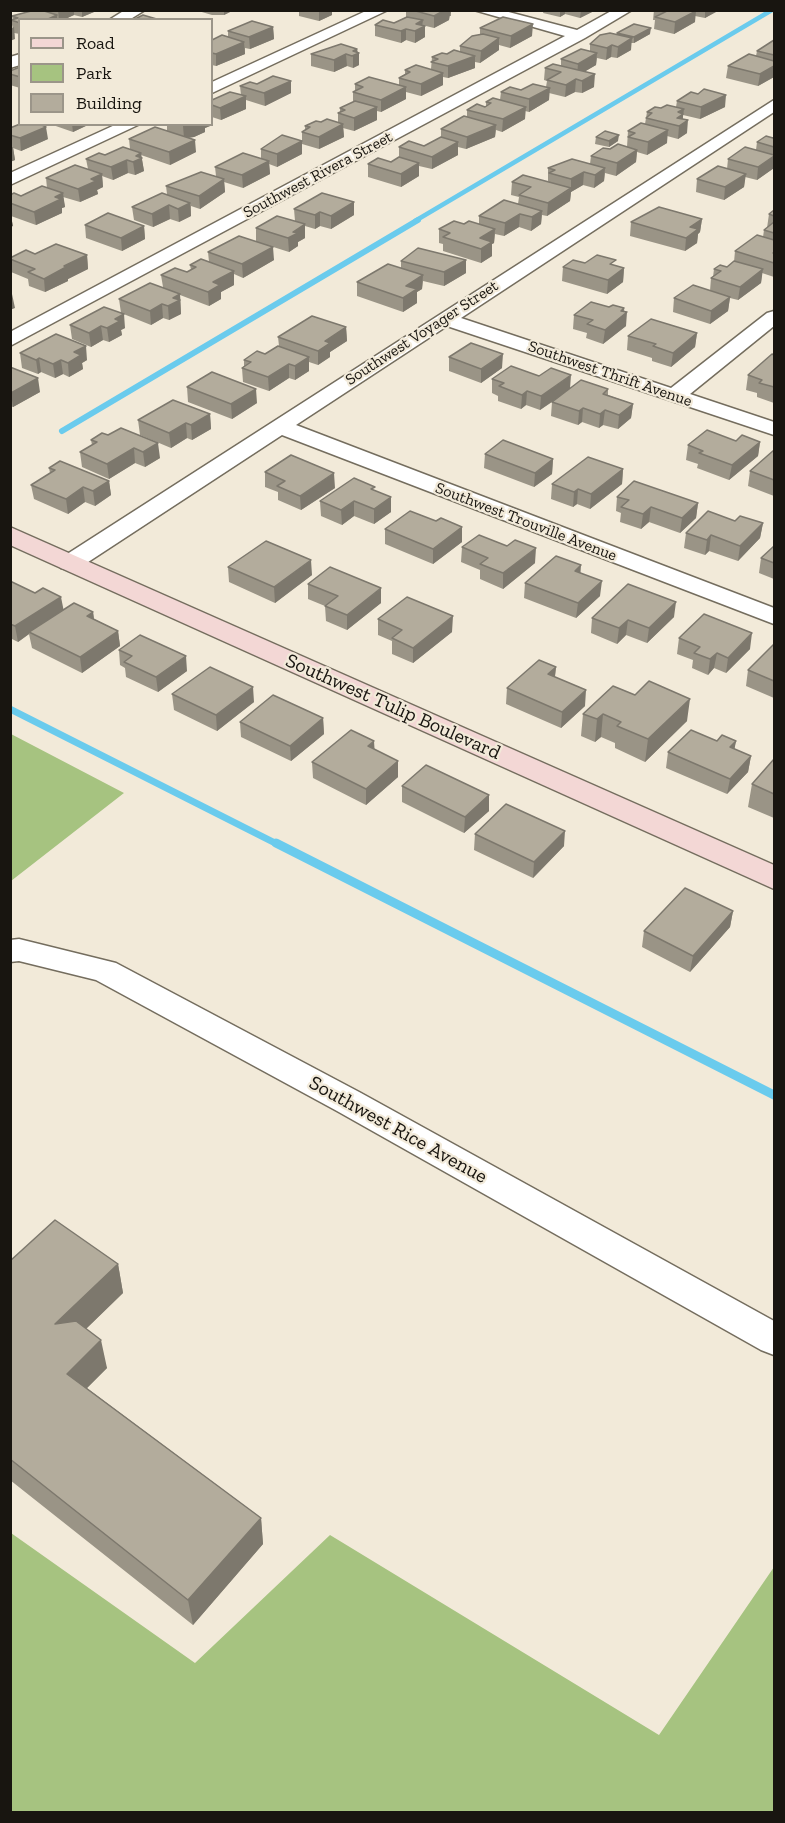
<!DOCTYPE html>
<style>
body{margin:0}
#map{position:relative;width:785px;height:1823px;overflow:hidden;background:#f2ead9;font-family:"Zilla Slab",serif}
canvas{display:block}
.frame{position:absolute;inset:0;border:12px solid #181510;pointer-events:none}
.legend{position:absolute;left:18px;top:18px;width:195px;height:108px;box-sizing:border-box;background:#f2ead9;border:2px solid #9b9589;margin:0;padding:8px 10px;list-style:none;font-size:18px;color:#181510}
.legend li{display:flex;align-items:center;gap:12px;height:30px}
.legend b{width:30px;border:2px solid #9b9589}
</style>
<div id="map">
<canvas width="785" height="1823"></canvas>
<div class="frame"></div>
<ul class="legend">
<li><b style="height:8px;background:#f3d7d5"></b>Road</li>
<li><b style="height:16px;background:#a6c380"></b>Park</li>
<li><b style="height:16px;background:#b3ac9c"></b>Building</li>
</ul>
</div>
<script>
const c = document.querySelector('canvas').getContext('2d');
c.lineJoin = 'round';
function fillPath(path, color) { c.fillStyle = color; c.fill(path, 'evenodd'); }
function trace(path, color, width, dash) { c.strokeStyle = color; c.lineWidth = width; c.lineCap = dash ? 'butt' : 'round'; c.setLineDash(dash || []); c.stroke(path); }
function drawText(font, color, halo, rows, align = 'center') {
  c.font = font + ' "Zilla Slab",serif'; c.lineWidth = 4.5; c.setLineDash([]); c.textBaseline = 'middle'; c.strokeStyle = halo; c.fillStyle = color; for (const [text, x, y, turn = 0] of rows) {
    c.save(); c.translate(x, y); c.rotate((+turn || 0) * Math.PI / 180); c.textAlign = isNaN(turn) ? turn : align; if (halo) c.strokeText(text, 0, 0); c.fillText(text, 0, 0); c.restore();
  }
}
const green = new Path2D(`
 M11,734L124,793L11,881Z
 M11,1533L195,1663L330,1535L659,1735L774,1567V1812H11Z`);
const streamFar3 = new Path2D(`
 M415,221L772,10`);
const streamFar2 = new Path2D(`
 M62,431L418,220`);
const streamFar1 = new Path2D(`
 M10,709L279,845`);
const stream = new Path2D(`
 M276,843L774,1095`);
const street = new Path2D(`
 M125,10H145L129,20H109Z
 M368,10H388L212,93V82Z
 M474,10H501L577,30L613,10H632L585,38L10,346V332L565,36Z
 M20,54V65L10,68V57Z
 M774,100V112L461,318L671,388L767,313L774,311V326L690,394L774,422V435L447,326L296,425L774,608V624L282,435L79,568L70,570L61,568L58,563L61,558Z
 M117,124H140L10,185V173Z
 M19,939L116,963L361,1093L774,1321V1355L761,1350L337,1111L96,980L19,961L10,962V940Z`);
const secondary = new Path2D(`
 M10,527L774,865V889L10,545Z`);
const wall = new Path2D(`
 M34,10H93L94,12L82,17L74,15L63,20H20V34L14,33L15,39L11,20H13L12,16Z
 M195,10H232V11L224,15H212Z
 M299,10H336L332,12V15L319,21L299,16Z
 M406,10H451V16H449V20L434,28L422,25L425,26V37L415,43L406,40L401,43L375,36V25L394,23L406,17Z
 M544,10H596L580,18L565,14L560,17L543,13Z
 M654,10H718L705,18L695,16V22L674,34L654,29L655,20H653Z
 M273,27L274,39L250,49L245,48V54L216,66L212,65V40L228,37V31Z
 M480,28L532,36L510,48L499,45V50L480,63L475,62V68L448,78L443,77V85L421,96L406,92V99L381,112L377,111V120L354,131L343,128L344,137L319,149L302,144V132L305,130V126L321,122H338V113L340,112V108L353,102V92L355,91V84L399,85V78L405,74V70L431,69L432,57L460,52V46L480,35Z
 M617,33L650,34L634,43H631V50L617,58L611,57L606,60L597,58L596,65L584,72L594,87L582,93L575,92L565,97L549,93V100L529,112L525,111V119L502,132L496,130L495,137L466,149L458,147V155L432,169L419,166V176L401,187L368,177V164L391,162L399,157V147L424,146L441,137V129L467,117V110L485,107L486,106V102L500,100L501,92L546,87L547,81L544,80L545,68L561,66V59L590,51V44L617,35Z
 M774,40V77L758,86L726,78L728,66L756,56L757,51Z
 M358,52L359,65L353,68L347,66L334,72L311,66V54Z
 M20,67V88L10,85V71Z
 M240,86L291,93L265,106L246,100V109L221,120L212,117V100L241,95Z
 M677,101L725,107L700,119L683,115V119L687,133L678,139L667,136V143L647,155L637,152L636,162L616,176L605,173L604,181L594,188L583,185L571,192L570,201L547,216L542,215L541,224L531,231L519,227L504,236L495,234L494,243L492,244V256L481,263L443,251V244L439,243V229L464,224H479V216L518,204L519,197L511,195L512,182H549L548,181V168L590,164L591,156L610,149L627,147L628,131L645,124L647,112L661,108L676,107Z
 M50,124H90L73,132Z
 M167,124H210V126L205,128V132L194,137L189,138L196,152L170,165L141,155L144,171L135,175L128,173L113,180L102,176L103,187L97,190L98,194L80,202L63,197L65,207L62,208V213L36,225L11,216L13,226L10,227V195L21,196L47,188L46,178L88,169L86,159L130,149L129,139L167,131Z
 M10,128L48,139L21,151L13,148L15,160L10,162Z
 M774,133V168L757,180L745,177L744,187L724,200L696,192L697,179L727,169L728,159L756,150L757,142L773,138Z
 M596,137L618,141L609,147L595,144Z
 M302,141V154L277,167L269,164L270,174L243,188L224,182L225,192L200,209L191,206V216L179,222L170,219L153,227L134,220L132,207L167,194L166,186L216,176L215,167L261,159V149Z
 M354,202V215L331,229L320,226L315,229L305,226V238L298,242V246L289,252L267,245L274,260L243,278L234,274V285L221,292V299L209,306L180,295L181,314L169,320L163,318L151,325L121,313L119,299L163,287L161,275L187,272L191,270L190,265L209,262L208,252L256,241V228L295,221L294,209Z
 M774,210V277L762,273L761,283L738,300L730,298L728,311L710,324L673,312L674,298L710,291L711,278L713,277L714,269L727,267L734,262L735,251L763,237L764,230L767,228L769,214Z
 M702,219L700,232L698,234L697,243L685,251L630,236L631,222Z
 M85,225L144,226L145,239L122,251L86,238Z
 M35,254L87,255L88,269L68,279V281L45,292L29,286L28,279L11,272L10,258Z
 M401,261L466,273L444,286L423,281L422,289L417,292V303L403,312L357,296V282L401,268Z
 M585,263L616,266L624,268L623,282L607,294L562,281L563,267Z
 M104,307L125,328L121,330L122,335L109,342L103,340L91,347L72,339L70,325Z
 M609,307L624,308L626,326L603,344L586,338L587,333L573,329L574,315Z
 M346,327L347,341L330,352V357L318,365L309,362V371L295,380L289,378L269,391L243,382L242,368L244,366V360L265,354L279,346L278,337Z
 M697,333L695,347L671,367L652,361V358L627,350L628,336Z
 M20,353L87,360L82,363L83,369L69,377L63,374L55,378L41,372L38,374L22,368Z
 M774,355V403L757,397V393L746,390L748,375Z
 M449,357L502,368L481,383L449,371Z
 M10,367L40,392L13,407L10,406Z
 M492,379L570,388L608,389V395L633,404L631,418L618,429L603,425L599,428L582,422L578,425L551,416L552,402L561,396L540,410L526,405L521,409L498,401V396L492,393Z
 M187,387L257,403L232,419L188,402Z
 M210,414L211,429L192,440L187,438L171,448L140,435L138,420Z
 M108,435L160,458L145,467L135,463L109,479L82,467L80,452L92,445L91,440Z
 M736,441L760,442L758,456L729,480L697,468L698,464L686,460L688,445Z
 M774,450V496L748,486L750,471Z
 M485,454L553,459L552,474L534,487L484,468Z
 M49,468L109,481L111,495L95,506L85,502L68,514L34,499L31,485L50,473Z
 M623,469L622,484L590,509L577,504L573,507L551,499L552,484Z
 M265,472L335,488L301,510L278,500V492L265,487Z
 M375,491L391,497V512L374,524L354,516L342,525L321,516L320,501Z
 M617,497L698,503L696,518L680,533L649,522L641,529L620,522L621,513L616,511Z
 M436,521L462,527V542L433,564L385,544V529Z
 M735,521L763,523L760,538L738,561L709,551L705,555L684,548L686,533Z
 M774,546V579L759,573L761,558Z
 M462,547L535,563L503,589L480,579V570L461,562Z
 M228,567L312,575L275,603L229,582Z
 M581,573L600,596L576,618L524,598L525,583Z
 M10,581L63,610L93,612L94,619L118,631L120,646L82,673L32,648L29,634L18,642L10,638Z
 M308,584L381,603L347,630L326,621L325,606L308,599Z
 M674,617L647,643L626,635L617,644L591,633L592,618Z
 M378,619L452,632L413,663L392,654V641L378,635Z
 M679,638L750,649L726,673L714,668L708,675L692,668L693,660L677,654Z
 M774,644V698L746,686L748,670Z
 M119,650L187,671L158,692L126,677L125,668L120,665Z
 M556,667L555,677L585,706L561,728L506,704L507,688Z
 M613,686L687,721L645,762L615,748V743L601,737L595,742L581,736L583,714Z
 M172,694L254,702L217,731L174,710Z
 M323,718L324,734L291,761L241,737L240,722Z
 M717,741H736L734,749L751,756L748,772L727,794L666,768L668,752Z
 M375,750L398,761V777L366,805L313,778L312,762Z
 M774,759V818L748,807L752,784Z
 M402,786L489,795V811L464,833L402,802Z
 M475,834L564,846L533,878L474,850Z
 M733,911L730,927L690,972L642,947L644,931Z
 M10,1261L118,1264L123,1293L86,1329L107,1368L87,1388L261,1518L263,1544L193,1625L10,1480Z`);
const shadedWall = new Path2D(`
 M58,10H74V15L63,20H59Z
 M82,10H93L94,12L82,17Z
 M224,10H232V11L224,15Z
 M319,10H336L332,12V15L319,21Z
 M444,10H451L449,20L434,28V16Z
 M560,10H565V14L560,17Z
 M581,10H596L580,18Z
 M705,10H718V11L705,18Z
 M696,11L695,22L674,34L675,22Z
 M57,15V20H46Z
 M423,20L422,27L425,26V37L415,43V31L416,24Z
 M533,24L532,36L510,48L511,36Z
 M14,27L15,39L10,41V29Z
 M273,27L274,39L250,49L249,37Z
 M651,28L650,34L634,43V37Z
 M406,29V40L401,43V31Z
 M499,38V50L480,63L481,51Z
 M632,38L631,50L617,58L618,47Z
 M244,42L245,54L216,66V54Z
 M612,45L611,57L606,60L607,48Z
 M357,49L358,53H359V65L353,68V51Z
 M597,53L596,65L577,76L578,64Z
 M346,54L347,66L334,72V60Z
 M475,56V68L448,78V66Z
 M774,66V77L758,86L760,74Z
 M443,73V85L421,96V84Z
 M595,74L594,87L582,93V81Z
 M576,79L575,92L565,97L566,85Z
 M291,81V93L265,106L264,93Z
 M406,87V99L381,112V100Z
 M550,88L549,100L529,112V99Z
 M726,95L725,107L700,119L701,107Z
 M246,96V109L221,120L220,108Z
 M377,107V120L354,131V118Z
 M526,107L525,119L502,132L503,119Z
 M684,109L682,124L688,120L687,133L678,139L679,126L676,125L678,112Z
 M72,124H90L73,132Z
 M194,124H210V126L205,128V132L194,137L184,138L183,126Z
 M343,124L344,137L319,149V137Z
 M496,125L495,137L466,149L467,137Z
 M46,127L48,139L21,151L20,138Z
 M668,130L667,143L647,155L648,142Z
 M619,135L618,141L609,147V141Z
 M195,140L196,152L170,165L169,152Z
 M302,141V154L277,167V154Z
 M458,142V155L432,169V157Z
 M13,147L15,160L10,162V148Z
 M637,150L636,162L616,176L617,163Z
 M141,153L144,171L135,175L133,162L136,156Z
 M774,156V168L757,180L758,167Z
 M127,160L128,173L113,180L111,167Z
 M269,161L270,174L243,188L242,175Z
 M419,163V176L401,187V174Z
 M605,168L604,181L594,188L595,175Z
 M584,172L583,185L571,192L570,201L547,216L548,203L571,189V179Z
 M102,174L103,187L97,190L98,194L80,202L78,189L91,179Z
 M746,174L744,187L724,200L725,187Z
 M224,179L225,192L200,209L199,196Z
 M63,193L65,207L62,208V213L36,225L34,212L55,197Z
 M354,202V215L331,229V216Z
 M190,203L191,216L179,222L178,209Z
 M169,205L170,219L153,227L152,214Z
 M542,211L541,224L531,231L532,217Z
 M320,212V226L315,229V215Z
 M10,213L13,226L10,227Z
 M520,214L519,227L504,236L505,223Z
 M702,219L700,232L698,234L697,243L685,251L686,238L690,227Z
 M305,224V238L298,242V246L289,252L288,238L293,232Z
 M144,226L145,239L122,251L121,238Z
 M495,229L494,243L492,244V256L481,263V249L480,238Z
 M273,247L274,260L243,278L242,264Z
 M87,255L88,269L68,279V281L45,292L44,279L64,266Z
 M466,260V273L444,286V272Z
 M624,268L623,282L607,294L608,280Z
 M763,269L761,283L738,300L740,287Z
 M234,271V285L221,292V299L209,306L208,292L213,282Z
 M423,275L422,289L417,292V303L403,312V298L406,286Z
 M12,294L15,308L10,310V295Z
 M180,294L181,314L169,320L168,306L173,298Z
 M730,297L728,311L710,324L711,311Z
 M162,304L163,318L151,325L150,311Z
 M624,308L623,315L627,312L626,326L603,344L605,330Z
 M124,314L125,328L121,330L122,335L109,342L107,328L115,319Z
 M101,326L103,340L91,347L89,333Z
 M346,327L347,341L330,352V357L318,365V351L325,341Z
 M697,333L695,347L671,367L673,353Z
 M86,346L87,360L82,363L83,369L69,377L68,363L74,352Z
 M503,354L502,368L481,383V369Z
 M309,357V371L295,380V366Z
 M39,358L41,372L38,374L36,360Z
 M61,360L63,374L55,378L53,364Z
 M289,364V378L269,391L268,377Z
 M571,375L570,389L540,410L541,396Z
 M38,378L40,392L13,407L11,393Z
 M256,389L257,403L232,419L231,404Z
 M527,391L526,405L521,409L522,395Z
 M633,404L631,418L618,429L619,415Z
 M583,408L582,422L578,425L579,411Z
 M605,410L603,425L599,428L600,414Z
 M210,414L211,429L192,440L191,425Z
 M186,423L187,438L171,448L169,433Z
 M760,442L758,456L729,480L732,465Z
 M158,443L160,458L145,467L143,452Z
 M134,448L135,463L109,479L107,464Z
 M553,459L552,474L534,487L535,473Z
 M623,469L622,484L590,509L591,494Z
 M334,473L335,488L301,510L300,496Z
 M109,481L111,495L95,506L93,491Z
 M83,487L85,502L68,514L66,499Z
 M578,489L577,504L573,507L574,492Z
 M391,497V512L374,524V509Z
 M354,501V516L342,525L341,510Z
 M698,503L696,518L680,533L682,518Z
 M651,507L649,522L641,529L643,514Z
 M763,523L760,538L738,561L740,546Z
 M462,527V542L433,564V549Z
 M711,535L709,551L705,555L707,540Z
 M536,548L535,563L503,589V573Z
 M311,560L312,575L275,603L274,587Z
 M581,565L580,580L575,571Z
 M602,581L600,596L576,618L578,603Z
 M381,588V603L347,630V615Z
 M61,597L64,612L29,632V634L18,642L15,626Z
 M676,602L674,617L647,643L649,628Z
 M93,612L95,627L87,616Z
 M453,616L452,632L413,663V648Z
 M628,620L626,635L617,644L619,628Z
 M118,631L120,646L82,673L80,657Z
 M752,633L750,649L726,673L728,658Z
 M717,653L714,668L708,675L710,659Z
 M186,656L187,671L158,692L156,677Z
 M556,667L554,683L548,674Z
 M253,687L254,702L217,731L216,715Z
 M586,690L585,706L561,728L562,712Z
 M690,699L687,721L645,762L648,739Z
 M603,714L601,737L595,742L597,719Z
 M323,718L324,734L291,761L290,746Z
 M374,741L375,756L368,746Z
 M736,741L733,757L730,747Z
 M751,756L748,772L727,794L730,779Z
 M398,761V777L366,805V789Z
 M489,795V811L464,833L465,817Z
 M565,831L564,846L533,878L534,862Z
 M733,911L730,927L690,972L693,956Z
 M118,1264L123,1293L62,1352L55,1324Z
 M101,1340L107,1368L74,1401L67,1374Z
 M261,1518L263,1544L193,1625L188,1600Z`);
const building = new Path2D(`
 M35,10H41L57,15L46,20H20V23L11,20L18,18L12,16Z
 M412,10H445L434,16Z
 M664,10H694L696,11L675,22L655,17L667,11Z
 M143,15L160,20H133Z
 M407,17L423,20L416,24L425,26L415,31L406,29L401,31L375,25L383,20L394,23Z
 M503,17L533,24L511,36L480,28Z
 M252,21L273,27L249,37L228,31Z
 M634,24L651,28L634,37L617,33Z
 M610,33L632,38L618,47L612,45L607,48L590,44L600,35Z
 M483,34L499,38L481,51L460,46L472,36Z
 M222,35L244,42L216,54L212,53V40Z
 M774,40V55L757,51Z
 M341,44L357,49L353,51L359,53L352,56L346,54L334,60L311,54Z
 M581,49L597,53L578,64L561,59Z
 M454,50L475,56L448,66L431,62L438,59L432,57L442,53L447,54Z
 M749,54L774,61V66L760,74L728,66Z
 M553,64L595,74L582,81L576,79L566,85L547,80L561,72L545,68Z
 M416,65L443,73L421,84L399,78L410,72L405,70Z
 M20,67V77L10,74V71Z
 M273,76L291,81L264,93L240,86L250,82L257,84Z
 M369,77L406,87L381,100L353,92L363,87L355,84Z
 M533,84L550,88L529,99L501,92L510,87L521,90Z
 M704,89L726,95L701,107L677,101L691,92L698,94Z
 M230,92L246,96L220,108L212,105V100Z
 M493,98L526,107L503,119L467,110L477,104L485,107L491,103L486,102Z
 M355,101L377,107L354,118L338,113L345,110L340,108Z
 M667,105L684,109L678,112L683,114L677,118L688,120L679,126L646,118L652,113L647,112L655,107L661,108Z
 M464,116L496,125L467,137L441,129Z
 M327,119L343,124L319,137L302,132L310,127L305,126L316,121L321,122Z
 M641,123L668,130L648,142L628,137L635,133L628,131Z
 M20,124H40L46,127L20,138L10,135V128Z
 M155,127L195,140L169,152L129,139Z
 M605,131L619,135L609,141L596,137Z
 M282,135L302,141L277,154L261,149Z
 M766,136L773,138L774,137V147L757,142Z
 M441,137L458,142L432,157L399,147L409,141L424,146Z
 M618,144L637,150L617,163L591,156L603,148L610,149Z
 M123,147L141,153L136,156L142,158L133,162L127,160L111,167L86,159L99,153L105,155Z
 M745,147L774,155V156L758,167L728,159Z
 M243,153L269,161L242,175L215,167Z
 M399,157L419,163L401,174L368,164L378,158L391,162Z
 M572,159L605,168L595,175L584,172L571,179L549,173L555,170L548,168Z
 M75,165L102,174L91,179L96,181L78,189L46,178Z
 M718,166L746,174L725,187L697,179Z
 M201,172L224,179L199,196L166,186Z
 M523,175L571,188L548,203L519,195L531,187L512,182Z
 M42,186L63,193L55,197L61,199L34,212L10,203V195L14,193L21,196Z
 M162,193L190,203L178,209L169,205L152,214L132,207Z
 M322,193L354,202L331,216L320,212L315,215L294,209Z
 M504,200L542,211L532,217L520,214L505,223L479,216Z
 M659,207L702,219L690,227L698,229L686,238L631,222Z
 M774,210V216L769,214Z
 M108,213L144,226L121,238L85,225Z
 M277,216L305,224L293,232L298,233L288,238L256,228Z
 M454,221L464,224L469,221L495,229L480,238L492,242L481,249L443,237L450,233L439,229Z
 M774,222V233L764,230Z
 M757,235L774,240V252L773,253H774V263L735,251Z
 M239,236L273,247L242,264L208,252Z
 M56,244L87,255L64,266L66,267L44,279L28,272L35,269L10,259V258L26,250L35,254Z
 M418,248L466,260L444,272L401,261Z
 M597,255L616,260L610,264L624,268L608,280L563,267L573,260L585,263Z
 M201,259L234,271L213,282L220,285L208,292L161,275L175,268L187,272L196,267L190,265Z
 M734,261L763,269L740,287L711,278L721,271L714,269L720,265L727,267Z
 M388,264L423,275L406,286L417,289L403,298L357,282Z
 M150,283L180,294L173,298L180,300L168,306L162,304L150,311L119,299Z
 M693,285L730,297L711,311L674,298Z
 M591,302L609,307L613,305L624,308L621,311L627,312L605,330L587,324L593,320L574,315Z
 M104,307L124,314L115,319L120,321L107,328L101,326L89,333L70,325Z
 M312,316L346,327L325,341L330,343L318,351L278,337Z
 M651,319L697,333L673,353L653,346L656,344L628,336Z
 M56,334L86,346L74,352L81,355L68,363L61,360L53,364L39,358L36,360L20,353Z
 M471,343L503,354L481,369L449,357Z
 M278,346L309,357L295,366L289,364L268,377L242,368L251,362L244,360L257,351L265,354Z
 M772,354L774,355V387L759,383L762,380L748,375Z
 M511,366L539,376L551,368L571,375L541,396L527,391L522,395L499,386L504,383L492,379Z
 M10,367L38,378L11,393Z
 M212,372L256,389L231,404L187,387Z
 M581,380L608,389L603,394L633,404L619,415L605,410L600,414L583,408L579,411L552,402Z
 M173,400L210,414L191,425L186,423L169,433L138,420Z
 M121,428L158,443L143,452L134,448L107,464L80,452L97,442L91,440L102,433L108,435Z
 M707,430L736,441L742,435L760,442L732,465L699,453L703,451L688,445Z
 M503,440L553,459L535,473L485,454Z
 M774,450V480L750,471Z
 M291,455L334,473L300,496L277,486L285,481L265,472Z
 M588,457L623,469L591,494L578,489L574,492L552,484Z
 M60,461L109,481L93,491L83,487L66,499L31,485L55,470L49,468Z
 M354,478L375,487L371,489L391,497L374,509L354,501L341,510L320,501Z
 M634,481L698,503L682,518L651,507L643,514L621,507L629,500L617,497Z
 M410,511L436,521L441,518L462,527L433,549L385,529Z
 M708,511L735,521L740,516L763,523L740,546L711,535L707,540L686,533Z
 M479,535L507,546L515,540L536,548L503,573L480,564L488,558L462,547Z
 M266,541L311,560L274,587L228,567Z
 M774,546V563L761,558Z
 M556,556L581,565L575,571L602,581L578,603L525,583Z
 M330,567L381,588L347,615L325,606L338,596L308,584Z
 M10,581L35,593L43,588L61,597L15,626L10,624Z
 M628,584L676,602L649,628L628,620L619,628L592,618Z
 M407,597L453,616L413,648L392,638L402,630L378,619Z
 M74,603L93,612L87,616L118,631L80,657L29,632Z
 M704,614L752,633L728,658L717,653L710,659L694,653L700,647L679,638Z
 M140,635L186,656L156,677L124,662L132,656L119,650Z
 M774,644V681L748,670Z
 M539,660L556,667L548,674L586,690L562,712L507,688Z
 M210,667L253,687L216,715L172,694Z
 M649,681L690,699L648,739L617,726L621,722L603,714L597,719L583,714L613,686L635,695Z
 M273,695L323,718L290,746L240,722Z
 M351,730L374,741L368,746L398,761L366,789L312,762Z
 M691,730L717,741L722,735L736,741L730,747L751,756L730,779L668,752Z
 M774,759V794L752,784Z
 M426,765L489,795L465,817L402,786Z
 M506,804L565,831L534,862L475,834Z
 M685,888L733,911L693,956L644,931Z
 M55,1220L118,1264L55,1324L76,1321L101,1340L67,1374L261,1518L188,1600L10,1459V1261Z`);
const farStreetnames = [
 ["Southwest Rivera Street",318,175,-28],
 ["Southwest Voyager Street",422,333,-33],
 ["Southwest Thrift Avenue",610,374,19],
 ["Southwest Trouville Avenue",526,522,21]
];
const streetNames = [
 ["Southwest Tulip Boulevard",393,707,24],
 ["Southwest Rice Avenue",398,1130,29]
];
fillPath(green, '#a6c380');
trace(streamFar3, '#6acbed', 4.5);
trace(streamFar2, '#6acbed', 6);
trace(streamFar1, '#6acbed', 7);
trace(stream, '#6acbed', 9);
trace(street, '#746d5e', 3);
trace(secondary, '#746d5e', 3);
fillPath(street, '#fff');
fillPath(secondary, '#f3d7d5');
fillPath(wall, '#9a9486');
fillPath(shadedWall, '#7d786d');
fillPath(building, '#b3ac9c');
trace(building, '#7d786d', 1.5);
drawText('16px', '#181510', '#f2ead9', farStreetnames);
drawText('20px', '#181510', '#f2ead9', streetNames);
</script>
